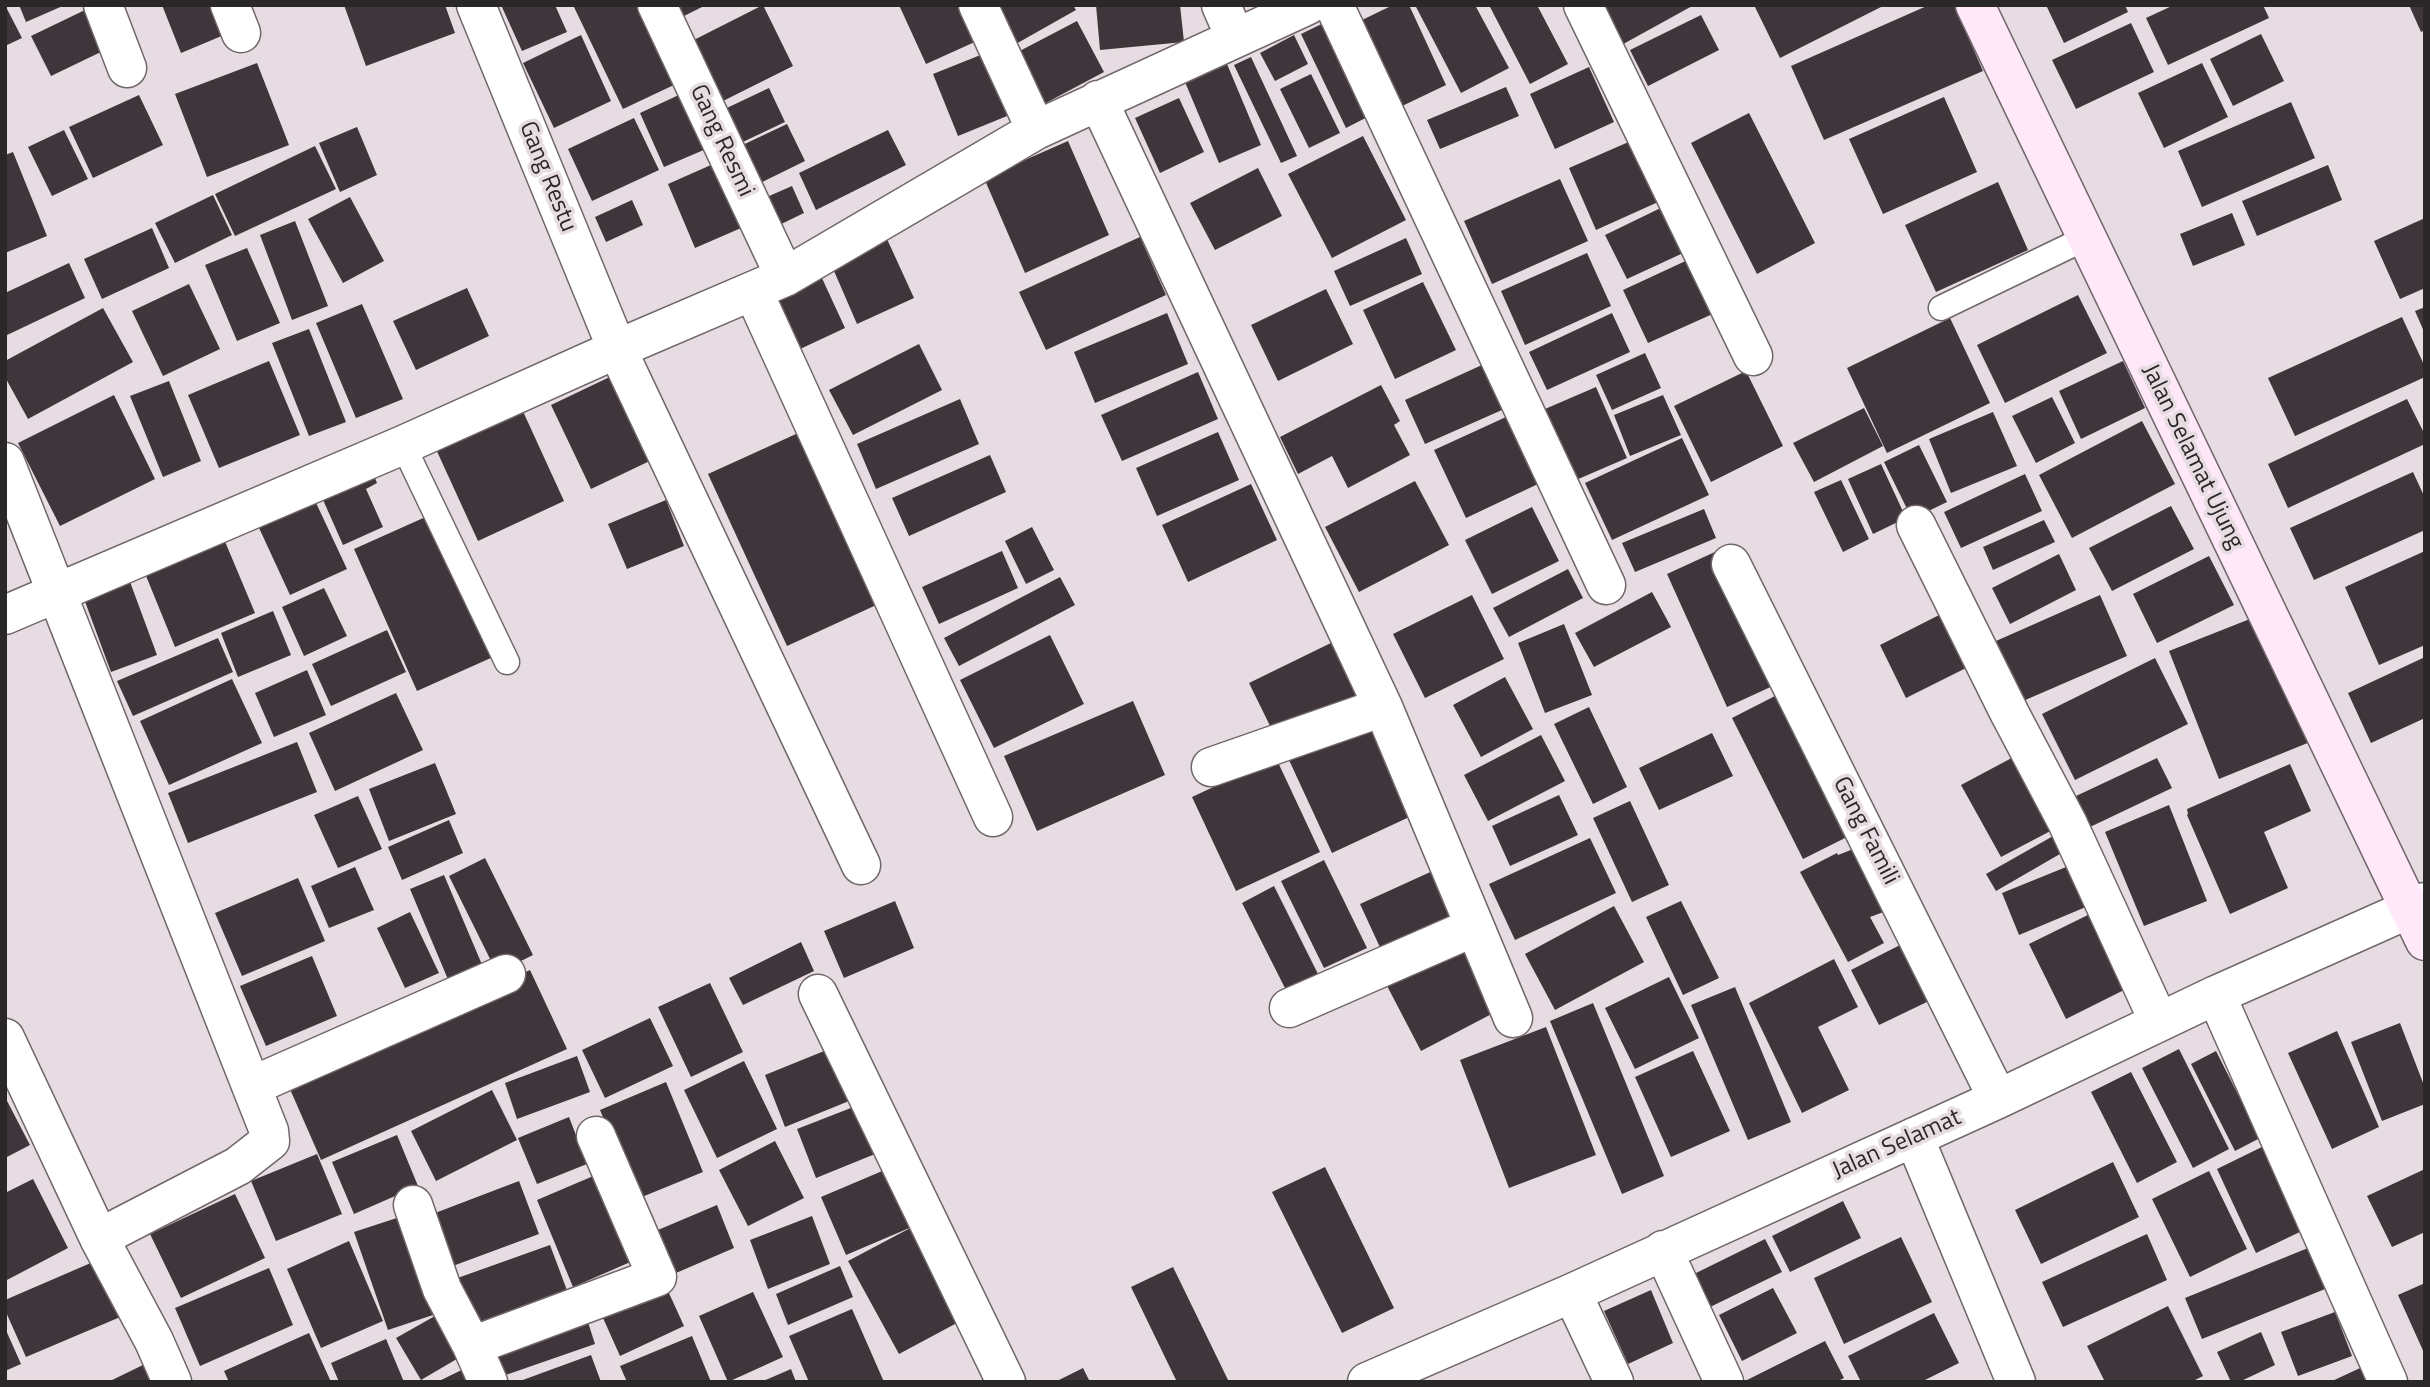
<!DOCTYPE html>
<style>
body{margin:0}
#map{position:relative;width:2430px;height:1387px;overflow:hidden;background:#e6dce2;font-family:"Titillium Web",sans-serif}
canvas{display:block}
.frame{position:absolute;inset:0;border:7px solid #2a2729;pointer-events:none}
</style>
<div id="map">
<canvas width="2430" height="1387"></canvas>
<div class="frame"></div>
</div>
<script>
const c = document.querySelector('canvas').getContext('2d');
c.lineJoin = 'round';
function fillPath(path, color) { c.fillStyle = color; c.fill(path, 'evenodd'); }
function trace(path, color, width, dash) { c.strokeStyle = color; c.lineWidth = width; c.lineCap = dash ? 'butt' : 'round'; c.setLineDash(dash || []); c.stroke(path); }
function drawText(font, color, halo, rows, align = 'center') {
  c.font = font + ' "Titillium Web",sans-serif'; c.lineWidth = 7; c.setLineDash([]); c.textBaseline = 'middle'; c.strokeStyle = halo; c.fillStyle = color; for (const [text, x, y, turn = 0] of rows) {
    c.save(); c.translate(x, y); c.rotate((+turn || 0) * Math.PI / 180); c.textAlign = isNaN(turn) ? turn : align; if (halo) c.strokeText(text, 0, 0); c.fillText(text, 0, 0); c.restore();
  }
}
const building = new Path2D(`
 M5,5L22,38L5,46Z
 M19,5H65L26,22Z
 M162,5H212L224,35L181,53Z
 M344,5H445L455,33L366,66Z
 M501,5H555L567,32L522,51Z
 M573,5H638L676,84L623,109Z
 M669,5H706L676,20Z
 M763,5L793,66L709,108L678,48Z
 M899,5H974L988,36L926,64Z
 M992,5H1073L1076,10L1014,45Z
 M1096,5H1180L1184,42L1100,50Z
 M1393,5H1409L1446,85L1400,107L1360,21Z
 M1415,5H1475L1509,68L1461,93Z
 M1489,5H1537L1568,64L1530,84Z
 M1599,5H1694L1616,48Z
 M1754,5H1885L1780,58Z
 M1929,5H1954L1983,71L1824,140L1791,66Z
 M2046,5H2125L2128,12L2064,43Z
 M2174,5H2263L2269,18L2168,65L2146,18Z
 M2409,5H2425V30L2421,32Z
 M85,10L105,50L51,76L31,36Z
 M1701,15L1719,50L1648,86L1630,50Z
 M1336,17L1381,110L1346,128L1301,34Z
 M1077,21L1104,72L1042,105L1014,54Z
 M2131,23L2154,72L2076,109L2052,60Z
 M2261,34L2284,81L2233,106L2210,59Z
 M581,35L611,101L554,128L523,63Z
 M1294,35L1308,64L1275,81L1260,53Z
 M988,52L1012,114L958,136L933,74Z
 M1251,57L1297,156L1281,163L1234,65Z
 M257,63L289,145L207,177L175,94Z
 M2202,63L2228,117L2164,148L2138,93Z
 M1227,64L1261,145L1219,163L1185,82Z
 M1589,67L1614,122L1555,149L1530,94Z
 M1311,74L1340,133L1309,148L1280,89Z
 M1506,87L1519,116L1440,149L1427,120Z
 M769,88L785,122L728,149L712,115Z
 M681,94L706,149L664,167L640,113Z
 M139,95L163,145L93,178L69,127Z
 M1944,97L1977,172L1883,214L1849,139Z
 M1179,98L1204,152L1160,173L1135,118Z
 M2291,102L2315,158L2202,207L2178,151Z
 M1749,113L1815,243L1757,274L1691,143Z
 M634,118L659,170L592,201L568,149Z
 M787,124L805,161L750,188L732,150Z
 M357,127L377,175L340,192L319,143Z
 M64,130L88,179L52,196L28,147Z
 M888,130L906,165L816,210L799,173Z
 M1363,136L1406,220L1332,258L1288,174Z
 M1640,137L1667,198L1596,230L1569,168Z
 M1068,141L1109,235L1025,273L984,178Z
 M315,146L336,189L235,236L215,194Z
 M13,152L47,236L5,253V155Z
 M720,161L748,225L695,248L668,184Z
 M2328,165L2342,200L2257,236L2242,201Z
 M1258,168L1282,216L1215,250L1190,203Z
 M1560,179L1588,241L1492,284L1464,221Z
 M1998,182L2028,250L1936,292L1905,225Z
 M792,186L804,213L773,228L760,200Z
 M213,195L232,235L175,263L155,223Z
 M350,197L384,261L343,283L308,219Z
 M632,200L643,225L606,242L595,217Z
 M1673,202L1694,248L1627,279L1605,235Z
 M2232,213L2245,245L2193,266L2180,234Z
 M2425,218V288L2400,299L2374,241Z
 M295,221L328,306L292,320L260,235Z
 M152,228L169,268L102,299L84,259Z
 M1140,237L1166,295L1046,350L1019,292Z
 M1406,238L1422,274L1350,306L1334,271Z
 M887,239L914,298L857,324L831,264Z
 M247,248L280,323L237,341L205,265Z
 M1587,253L1611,306L1525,345L1501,291Z
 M1692,258L1717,312L1648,343L1623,290Z
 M69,263L85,298L5,336V293Z
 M821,276L845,328L798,350L774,297Z
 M1423,282L1456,350L1395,379L1363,310Z
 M189,284L220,349L163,376L132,311Z
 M467,288L489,336L416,370L393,321Z
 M1326,289L1353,344L1278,381L1251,325Z
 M2078,295L2107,353L2005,403L1977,345Z
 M362,304L403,399L356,418L316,323Z
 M2425,307V334L2415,311Z
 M103,308L133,362L28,419L5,377V361Z
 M1167,313L1188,364L1095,403L1074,352Z
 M1612,313L1630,352L1547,390L1529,352Z
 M2402,317L2425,367V377L2295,436L2268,378Z
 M1950,318L1990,403L1887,453L1847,368Z
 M309,329L346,422L309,436L272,343Z
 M919,344L942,390L853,435L829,390Z
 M1645,353L1661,388L1612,410L1596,375Z
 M269,361L300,435L219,468L188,395Z
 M2123,361L2145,408L2081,439L2059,391Z
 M1482,365L1502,410L1425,444L1405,400Z
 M1746,371L1783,446L1711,482L1674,406Z
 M1198,372L1218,419L1122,461L1101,415Z
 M616,374L656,458L591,489L551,405Z
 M169,381L201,461L163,477L130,396Z
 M1381,385L1400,421L1394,425L1410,455L1348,488L1332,456L1298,474L1280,437Z
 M1596,387L1627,458L1576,480L1545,409Z
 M114,395L155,479L60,526L18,443Z
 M1663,395L1681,435L1630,456L1614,415Z
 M2052,397L2075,443L2036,463L2012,416Z
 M960,399L979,444L876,489L857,444Z
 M2407,399L2425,435V444L2288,508L2268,464Z
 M521,407L564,501L478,541L435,447Z
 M1864,408L1883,446L1814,482L1793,443Z
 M1993,412L2017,466L1951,493L1929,439Z
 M1506,417L1538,484L1466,518L1434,450Z
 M2142,421L2175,484L2072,538L2039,475Z
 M807,429L885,601L787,646L708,474Z
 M1218,432L1239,480L1157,516L1136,468Z
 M1682,438L1709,495L1612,540L1585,483Z
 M1919,445L1947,502L1912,519L1884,462Z
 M990,455L1006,492L909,536L892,498Z
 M368,461L377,483L366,489L383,527L343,545L316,484Z
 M1881,464L1906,518L1873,534L1848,479Z
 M2413,472L2425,498V530L2314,580L2290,528Z
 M2025,474L2042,511L1961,548L1944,512Z
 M1841,480L1869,539L1843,552L1814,492Z
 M1415,481L1449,545L1359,592L1325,527Z
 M1251,484L1277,540L1188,582L1162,525Z
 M310,490L347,569L290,595L254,517Z
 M666,500L684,546L627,569L608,524Z
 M2171,506L2194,549L2112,591L2089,548Z
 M1532,507L1559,561L1492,594L1465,540Z
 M1704,509L1716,538L1635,572L1622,543Z
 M430,515L493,657L417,691L354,549Z
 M2044,520L2055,542L1993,570L1983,547Z
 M1032,527L1054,570L1026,584L1005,541Z
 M221,532L255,613L175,647L142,566Z
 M1002,551L1018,588L939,624L922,587Z
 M1717,551L1777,684L1727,707L1667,574Z
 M2425,551V645L2379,665L2345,587Z
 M2059,554L2076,590L2010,624L1992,588Z
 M2209,556L2234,605L2157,643L2133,594Z
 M1568,569L1583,598L1509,637L1493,608Z
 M126,571L157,655L111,672L80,588Z
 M1060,577L1075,605L959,666L944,638Z
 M324,588L347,636L304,656L282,607Z
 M1652,592L1671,627L1594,667L1575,633Z
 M1472,595L1504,659L1425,698L1393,634Z
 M2100,595L2127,656L2023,701L1996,641Z
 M1951,609L1978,662L1906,698L1880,645Z
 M273,611L291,655L238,677L221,633Z
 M2260,615L2310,742L2219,779L2169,651Z
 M1564,624L1592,695L1545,713L1518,643Z
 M387,630L406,672L331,706L312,664Z
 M1050,635L1084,704L994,748L960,680Z
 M218,638L233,672L133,716L117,681Z
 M1337,640L1362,693L1274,734L1249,683Z
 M2425,657V718L2371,743L2348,693Z
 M2155,658L2188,724L2075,780L2042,714Z
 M307,670L326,715L274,737L255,693Z
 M1505,677L1533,729L1481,757L1453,705Z
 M232,679L262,743L169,785L140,721Z
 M396,693L423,750L335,791L309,733Z
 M1775,696L1845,838L1803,859L1732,718Z
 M1133,701L1165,775L1037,831L1004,756Z
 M1589,707L1627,787L1593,804L1554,724Z
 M1377,719L1420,812L1332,853L1289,760Z
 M1712,733L1733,776L1659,810L1639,768Z
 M1541,735L1565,781L1488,821L1464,775Z
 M297,742L317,792L188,843L168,793Z
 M2021,753L2060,826L2001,857L1961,785Z
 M1276,758L1320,852L1236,891L1192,797Z
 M2157,758L2172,788L2090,827L2076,796Z
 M435,763L456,814L389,841L369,789Z
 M2290,764L2311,811L2264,832L2288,888L2230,914L2187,815L2188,814L2187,809Z
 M1559,795L1578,835L1510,866L1492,826Z
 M358,796L382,849L338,868L314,815Z
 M1630,801L1669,885L1632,902L1593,818Z
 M2169,805L2207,901L2144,926L2105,832Z
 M449,820L463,853L402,880L388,847Z
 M2062,831L2072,847L1996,891L1986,874Z
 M1590,838L1616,893L1515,940L1489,884Z
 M1861,846L1889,910L1870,917L1884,943L1848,962L1800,872L1837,853L1838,855Z
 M485,858L533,955L497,973L449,876Z
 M1324,860L1367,948L1324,968L1281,881Z
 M2076,863L2093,904L2019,935L2002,893Z
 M355,867L374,910L329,928L311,886Z
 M1437,869L1460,920L1384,956L1360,904Z
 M444,875L486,974L452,989L410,889Z
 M298,878L325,941L242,976L215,913Z
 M1274,886L1321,980L1289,996L1242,903Z
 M895,901L914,948L844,978L824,931Z
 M1681,901L1719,978L1683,995L1646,917Z
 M1614,906L1644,962L1555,1010L1525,954Z
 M2098,910L2136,984L2066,1019L2029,944Z
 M410,912L439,973L405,988L377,928Z
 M1466,938L1503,1008L1421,1051L1384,980Z
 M801,942L814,971L743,1005L729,978Z
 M1900,945L1929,1001L1879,1025L1851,970Z
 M312,956L337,1016L266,1046L240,986Z
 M1834,959L1858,1007L1818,1027L1849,1090L1802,1113L1749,1003Z
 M530,970L567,1049L321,1160L286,1080Z
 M1669,977L1699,1038L1635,1069L1605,1008Z
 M710,983L743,1052L691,1077L658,1007Z
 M1735,987L1791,1122L1748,1140L1691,1005Z
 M1593,1003L1664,1176L1622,1194L1550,1021Z
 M650,1018L673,1066L605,1098L582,1050Z
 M2400,1023L2425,1088V1104L2382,1121L2351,1042Z
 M1546,1027L1596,1155L1509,1188L1460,1060Z
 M2337,1031L2379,1127L2332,1149L2288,1053Z
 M834,1047L854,1099L785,1127L765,1075Z
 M2179,1049L2229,1149L2193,1168L2142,1068Z
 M1693,1051L1730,1131L1671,1157L1635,1077Z
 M2216,1051L2260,1138L2235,1151L2191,1064Z
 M577,1056L590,1092L517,1119L505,1083Z
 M744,1061L777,1129L717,1158L684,1090Z
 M2131,1072L2177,1162L2137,1183L2091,1092Z
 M666,1082L703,1172L637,1199L600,1110Z
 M492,1090L517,1140L436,1181L411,1131Z
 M5,1097L30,1145L5,1158Z
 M856,1106L875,1154L816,1178L797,1129Z
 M569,1117L587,1164L537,1184L518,1138Z
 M397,1135L418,1186L354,1214L332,1162Z
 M775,1141L804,1198L748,1226L719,1170Z
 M2266,1145L2306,1229L2256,1253L2217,1169Z
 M317,1154L342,1214L276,1241L251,1181Z
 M2113,1162L2139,1217L2041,1264L2015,1210Z
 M894,1166L968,1317L899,1354L848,1261L914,1226L846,1255L821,1197Z
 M1325,1167L1394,1308L1342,1333L1272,1192Z
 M2425,1169V1232L2392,1247L2367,1196Z
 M2209,1171L2247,1249L2190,1277L2152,1199Z
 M598,1174L635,1260L573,1287L537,1200Z
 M33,1179L68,1248L5,1281V1193Z
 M519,1181L539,1234L442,1270L422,1218Z
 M235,1194L265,1258L181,1298L150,1234Z
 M1843,1201L1861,1238L1790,1272L1772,1236Z
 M717,1205L734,1248L676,1273L658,1230Z
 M409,1214L467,1353L421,1380L396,1338L442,1312L388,1330L354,1232Z
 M812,1216L830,1264L768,1289L750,1240Z
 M2147,1234L2167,1280L2063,1327L2042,1282Z
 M1901,1237L1932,1302L1844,1344L1814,1278Z
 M1765,1239L1782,1272L1706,1309L1690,1276Z
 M349,1241L383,1321L321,1348L287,1269Z
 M550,1245L568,1293L470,1329L452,1280Z
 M2308,1248L2325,1289L2202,1339L2185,1298Z
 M100,1259L125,1315L26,1357L5,1310V1300Z
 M840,1266L853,1297L788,1325L776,1294Z
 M1173,1267L1229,1382H1177L1131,1287Z
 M269,1268L293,1325L200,1366L175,1308Z
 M663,1280L684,1326L620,1356L599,1309Z
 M2425,1283V1355L2398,1295Z
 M1773,1288L1797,1333L1742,1361L1719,1315Z
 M1651,1290L1673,1343L1628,1364L1604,1311Z
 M753,1292L783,1357L728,1382L699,1316Z
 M2168,1306L2203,1376L2191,1382H2105L2087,1346Z
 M852,1309L884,1382H809L789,1336Z
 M2335,1312L2352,1356L2298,1376L2281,1332Z
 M585,1313L595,1344L497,1378L486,1348Z
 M1934,1313L1959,1363L1921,1382H1861L1848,1356Z
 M5,1328L21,1364L5,1371Z
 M2261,1332L2275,1365L2239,1382H2231L2217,1352Z
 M309,1333L331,1382H229L224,1371Z
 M692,1336L711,1382H627L620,1366Z
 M386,1339L404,1382H339L331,1363Z
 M1825,1341L1844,1378L1836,1382H1743Z
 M591,1355L601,1382H520V1381Z
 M2373,1362L2382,1382H2330Z
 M474,1364L482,1382H437Z
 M143,1365L151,1382H108Z
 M1083,1368L1090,1382H1055Z
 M791,1369L796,1382H761Z`);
const lane = new Path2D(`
 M1941,308L2086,238
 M403,445L507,662`);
const street = new Path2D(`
 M103,5L127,68
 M230,5L241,33
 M476,5L617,349L861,865
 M657,5L785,277
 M978,5L1036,130
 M1221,5L1235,37
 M1334,5L1606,585
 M1583,5L1753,356
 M1098,100L1383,707L1513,1018
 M753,291L993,817
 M5,462L269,1131L270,1141L238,1166L99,1238
 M1916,525L2010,714L2067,822L2159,1022
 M1731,564L1998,1099
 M5,615L403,445L617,349L785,277L1036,130L1308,5
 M1211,767L1383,707
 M818,994L1006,1382
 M2216,995L2388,1382
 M1289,1008L1474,927
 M5,1038L99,1238L154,1341L172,1382
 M252,1086L506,974
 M1914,1137L2016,1382
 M413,1205L442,1289L472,1346
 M1663,1250L1724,1382
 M1572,1293L1614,1382
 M488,1382L472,1346L657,1277L596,1136
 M1367,1382L1572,1293L1998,1099L2216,995L2425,902`);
const secondary = new Path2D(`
 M1975,5L2425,941`);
const streetNames = [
 ["Gang Resmi",721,141,65],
 ["Gang Restu",547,177,68],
 ["Jalan Selamat Ujung",2192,457,64],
 ["Gang Famili",1865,831,63],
 ["Jalan Selamat",1897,1145,-24]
];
fillPath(building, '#3e363a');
trace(lane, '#70676d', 27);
trace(street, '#70676d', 41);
trace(secondary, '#70676d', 41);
trace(lane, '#fff', 24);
trace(street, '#fff', 38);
trace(secondary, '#ffe8f7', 38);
drawText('24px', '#2a2729', '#e6dce2', streetNames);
</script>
